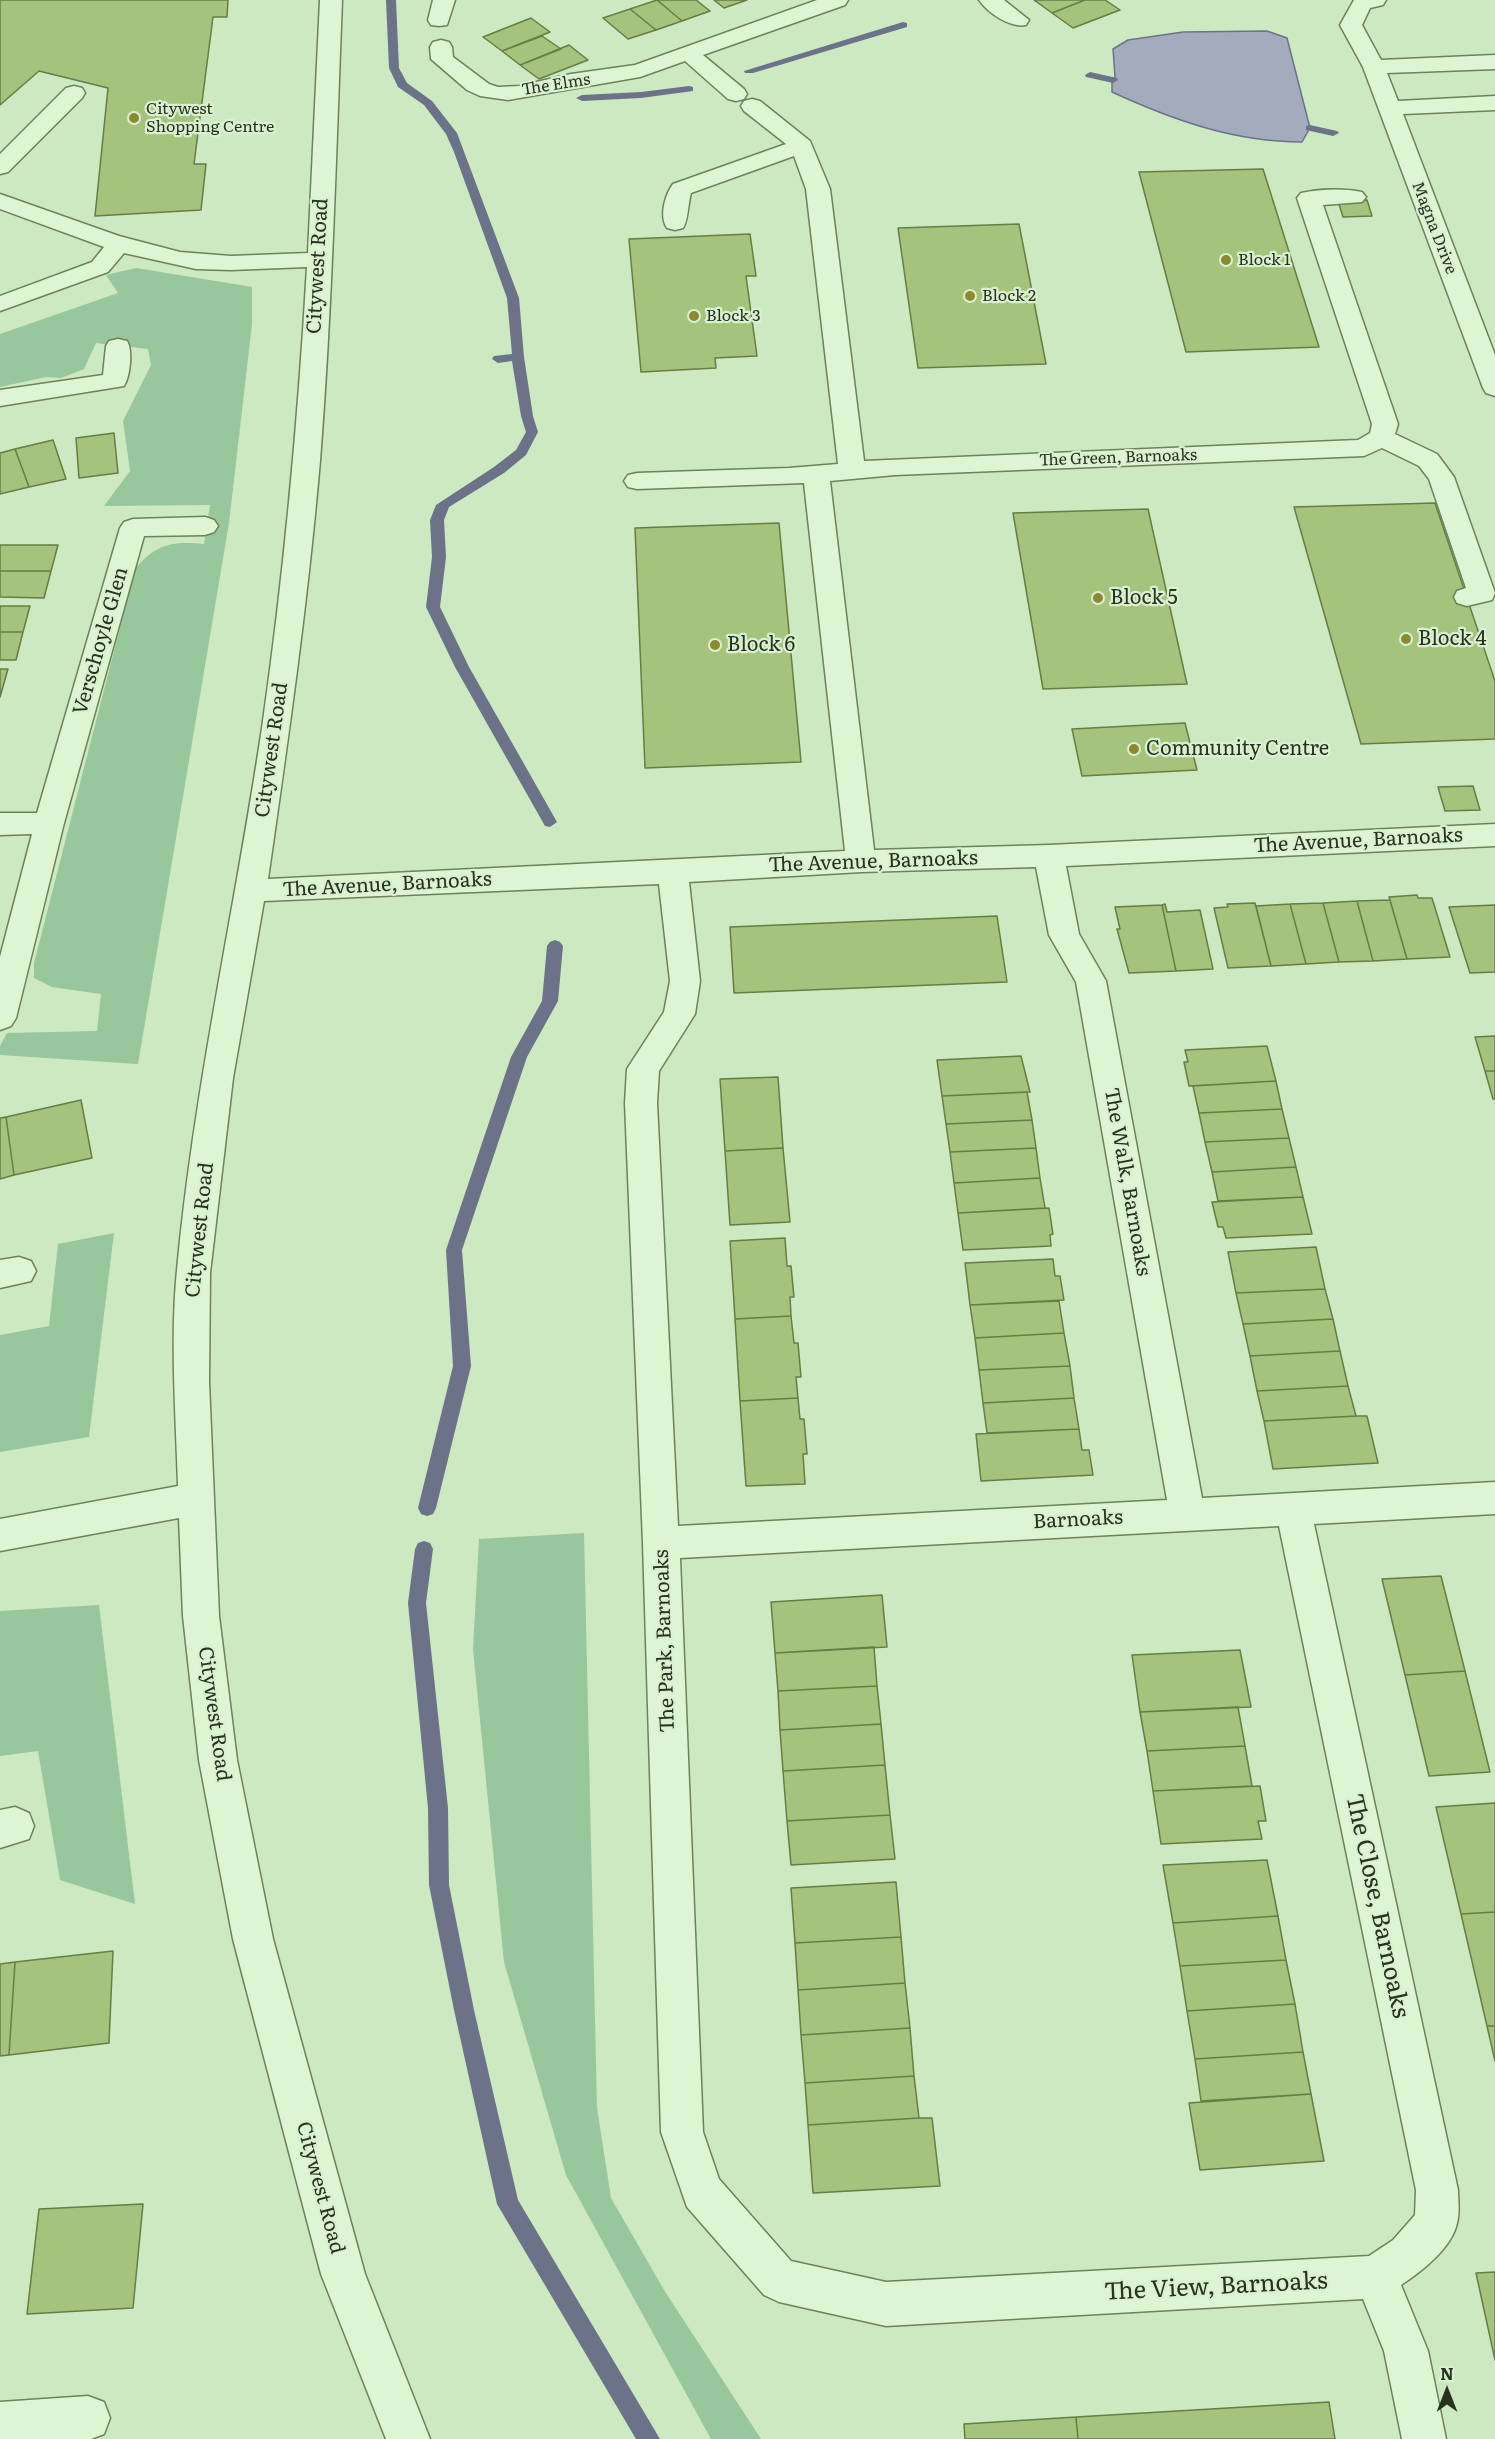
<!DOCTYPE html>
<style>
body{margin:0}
#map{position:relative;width:1495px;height:2439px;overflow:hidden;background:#cde9c2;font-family:Literata,serif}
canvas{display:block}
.north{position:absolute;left:1417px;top:2361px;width:60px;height:60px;-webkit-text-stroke:4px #daf1d1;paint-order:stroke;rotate:0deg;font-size:16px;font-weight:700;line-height:24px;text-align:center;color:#28321e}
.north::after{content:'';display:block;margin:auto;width:21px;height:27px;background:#28321e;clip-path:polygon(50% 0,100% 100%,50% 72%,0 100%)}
</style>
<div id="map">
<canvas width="1495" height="2439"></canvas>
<div class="north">N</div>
</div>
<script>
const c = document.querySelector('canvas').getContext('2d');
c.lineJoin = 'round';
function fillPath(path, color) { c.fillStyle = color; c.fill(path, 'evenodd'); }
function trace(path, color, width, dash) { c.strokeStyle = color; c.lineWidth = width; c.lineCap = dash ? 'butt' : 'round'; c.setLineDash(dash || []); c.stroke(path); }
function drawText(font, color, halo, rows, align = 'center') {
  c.font = font + ' Literata,serif'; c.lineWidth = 4.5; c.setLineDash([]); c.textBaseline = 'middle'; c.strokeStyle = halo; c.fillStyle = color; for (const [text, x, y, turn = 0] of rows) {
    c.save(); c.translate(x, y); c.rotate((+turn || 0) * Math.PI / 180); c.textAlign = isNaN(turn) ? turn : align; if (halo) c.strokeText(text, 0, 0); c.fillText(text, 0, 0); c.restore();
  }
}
const green = new Path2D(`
 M136,268L252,287V324L229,523L138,1064L0,1055V1046L7,1033L97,1031L101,994L52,987L34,978V963L135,569C156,544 172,541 204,544L210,505L104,506L130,471L123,421L151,365L148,349L96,343L84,369L61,378L46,377L0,387V334L118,293L106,275Z
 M114,1233L89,1437L0,1452V1335L49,1326L58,1244Z
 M584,1533L597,2108L611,2198L664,2290L761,2439H711L566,2175L504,1962L473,1649L479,1539Z
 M99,1605L135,1904L60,1880L38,1751L0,1756V1611Z`);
const water = new Path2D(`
 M1267,31L1287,38L1310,128L1302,142C1234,142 1173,120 1112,92V83L1115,77L1113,49L1128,40L1183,32Z`);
const stream = new Path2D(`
 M386,0H396L399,68L407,83L432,101L457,133L519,298L524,357L533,416L538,432L526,455L504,473L449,507L444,520L446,557L440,607L469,667L557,822L550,827L545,826L455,667L426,607L432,557L430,520L436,505L494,467L516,450L526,432L521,416L512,361L498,363L492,359L494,356L512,354L507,298L454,152L446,134L424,105L398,87L389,68Z
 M903,22L907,23V27L753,73H745L744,71Z
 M1090,72L1117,78L1118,80L1113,83L1086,77L1085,75Z
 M689,86L693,87V91L641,98L582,101L576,98L582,95L641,92Z
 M1310,125L1337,131L1339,133L1333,136L1306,130V126Z
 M555,940L560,942L563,946L558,1001L527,1057L462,1250L471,1366L436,1508L433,1514L427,1516L421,1514L418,1508L453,1366L446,1250L511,1057L542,1001L547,946L550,942Z
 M424,1541L430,1543L433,1549L426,1603L448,1808L449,1885L474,2010L518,2200L660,2439H636L497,2204L454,2010L429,1885L428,1808L408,1603L415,1549L418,1543Z`);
const building = new Path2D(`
 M0,0H228L227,17H213L194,164H206L201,210L95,216L108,88L39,71L0,105Z
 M657,0L682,21L656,30L630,9Z
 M657,0H696L710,11L682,21Z
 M714,0H747L724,8Z
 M1034,0H1085L1052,13Z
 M1085,0H1105L1120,10L1073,28L1052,13Z
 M630,9L656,30L628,39L603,18Z
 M531,18L550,32L502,51L483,37Z
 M542,36L561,49L520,65L502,51Z
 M569,45L588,60L539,79L520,65Z
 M1263,169L1319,347L1186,352L1139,172Z
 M1367,200L1372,216L1343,217L1338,201Z
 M1019,224L1046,364L918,368L898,228Z
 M750,234L756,276H746L757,356L715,358L716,368L641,372L629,239Z
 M114,433L118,473L79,478L76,438Z
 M53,440L66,479L29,487L15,449Z
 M15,449L29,487L0,494V453Z
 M1435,503L1495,681V739L1361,744L1294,507Z
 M1148,509L1187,684L1043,689L1013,513Z
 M779,523L801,762L645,768L635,528Z
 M0,545H58L51,571H0Z
 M0,571H51L44,598L0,597Z
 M0,606H30L23,632H0Z
 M0,632H23L16,660H0Z
 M0,669H8L0,697Z
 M1185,723L1197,770L1082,776L1072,729Z
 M1473,786L1480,810L1445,811L1438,787Z
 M1417,895L1418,898H1432L1450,957L1407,959L1389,897Z
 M1390,900L1407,959L1373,961L1357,901Z
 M1357,901L1373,961L1339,962L1323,903Z
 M1255,903L1271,966L1228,968L1214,908L1228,907L1227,904Z
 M1323,903L1339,962L1306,964L1290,904Z
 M1165,904L1167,912L1200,910L1213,969L1176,971L1162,905Z
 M1290,904L1306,964L1271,966L1256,906Z
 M1162,905L1176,971L1129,973L1117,929H1120L1115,907Z
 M1495,905V972L1470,973L1449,907Z
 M997,916L1007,982L734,993L730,927Z
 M1495,1036V1071H1485L1475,1037Z
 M1267,1046L1276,1081L1189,1086L1184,1062H1188L1185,1050Z
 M1021,1056L1030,1092L942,1096L937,1060Z
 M1485,1071H1495V1099H1493Z
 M778,1077L783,1148L725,1151L720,1079Z
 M1276,1081L1282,1109L1199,1113L1193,1086Z
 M1027,1092L1032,1120L946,1124L942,1096Z
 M81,1100L92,1158L14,1175L6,1117Z
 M1282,1109L1289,1138L1205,1142L1199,1113Z
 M6,1117L14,1175L0,1179V1118Z
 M1032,1120L1036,1148L950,1152L946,1124Z
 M1289,1138L1296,1167L1212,1172L1205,1142Z
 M783,1148L790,1222L730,1225L725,1151Z
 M1036,1148L1040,1178L954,1183L950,1152Z
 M1296,1167L1303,1197L1218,1201L1212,1172Z
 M1040,1178L1045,1208L958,1213L954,1183Z
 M1303,1197L1312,1234L1226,1238L1223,1227H1218L1212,1202Z
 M1049,1208L1053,1234L1050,1235L1051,1246L963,1250L958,1213Z
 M785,1238L787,1266H791L794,1297H790L791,1316L735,1319L730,1241Z
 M1316,1247L1325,1289L1236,1293L1228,1252Z
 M1053,1259L1055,1276H1060L1064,1300L970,1305L965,1263Z
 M1325,1289L1333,1319L1243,1324L1236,1293Z
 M1059,1301L1064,1333L975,1338L970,1305Z
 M791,1316L794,1343H798L801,1377H796L798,1398L740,1401L735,1319Z
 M1333,1319L1340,1351L1250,1356L1243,1324Z
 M1064,1333L1070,1366L979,1370L975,1338Z
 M1340,1351L1348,1386L1257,1391L1250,1356Z
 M1070,1366L1074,1398L983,1403L979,1370Z
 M1348,1386L1356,1416L1264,1421L1257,1391Z
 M798,1398L800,1419H804L807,1454H803L805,1484L746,1486L740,1401Z
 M1074,1398L1079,1429L987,1433L983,1403Z
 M1356,1416H1367L1378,1463L1273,1469L1264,1421Z
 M1079,1429L1082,1450H1089L1093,1475L981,1481L976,1434Z
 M1441,1576L1465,1671L1405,1675L1382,1579Z
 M882,1595L887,1647L775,1653L771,1602Z
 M874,1647L877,1686L778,1691L775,1653Z
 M1240,1650L1251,1707L1140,1712L1132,1655Z
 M1465,1671L1490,1772L1429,1776L1405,1675Z
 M877,1686L881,1724L780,1730L778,1691Z
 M1238,1707L1245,1746L1147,1751L1140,1712Z
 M881,1724L885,1765L783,1771L780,1730Z
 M1245,1746L1252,1786L1153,1791L1147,1751Z
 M885,1765L890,1815L787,1821L783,1771Z
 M1260,1786L1266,1821H1258L1262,1839L1161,1844L1153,1791Z
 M1495,1803V1912L1461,1914L1436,1807Z
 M890,1815L895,1859L791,1865L787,1821Z
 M1267,1860L1278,1916L1173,1923L1163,1865Z
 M896,1882L901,1937L795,1943L791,1888Z
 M1495,1912V2026H1487L1461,1914Z
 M1278,1916L1286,1960L1180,1966L1173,1923Z
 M901,1937L905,1983L798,1990L795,1943Z
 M113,1951L109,2043L9,2055L15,1962Z
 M1286,1960L1295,2004L1187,2011L1180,1966Z
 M15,1962L9,2055L0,2056V1964Z
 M905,1983L910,2028L801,2035L798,1990Z
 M1295,2004L1303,2052L1195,2059L1187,2011Z
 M1487,2026H1495V2061Z
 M910,2028L914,2076L805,2083L801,2035Z
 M1303,2052L1311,2094L1201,2101L1195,2059Z
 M914,2076L919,2118L808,2125L805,2083Z
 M1311,2094L1324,2161L1200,2170L1189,2103Z
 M919,2118H932L940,2186L813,2193L808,2125Z
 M143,2204L133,2308L27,2314L39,2209Z
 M1495,2272V2360L1476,2273Z
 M1329,2402L1335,2439H1078L1076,2417Z
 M1076,2417L1078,2439H965L964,2424Z`);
const minor = new Path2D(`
 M320,0H342C336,154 332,308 320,461C308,601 288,740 268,879L845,851L804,483L637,489L628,487L624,481L628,475L637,473L789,468L838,464L806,189L794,156L691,193C688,203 688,221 683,228L675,230L667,228C659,216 665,195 673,184L786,144L744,111L741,106L744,101L752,99L760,101L810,141L830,189L864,461L1358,440L1370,433L1372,424L1297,198L1301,193C1319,189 1344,188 1362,192L1366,197L1362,202L1323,205L1398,424L1395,434L1437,454L1454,477L1495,593L1492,600L1467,606L1457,603L1454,597L1457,591L1466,588L1429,479L1419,466L1382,448L1364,456L895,475L830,481L874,850L1049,845L1495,824V846L1066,866L1079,934L1106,981L1202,1498L1495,1482V1514L1314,1524L1458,2190C1458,2200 1460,2213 1457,2223C1452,2248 1421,2272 1401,2285L1428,2351L1446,2439H1402L1384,2351L1363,2299L886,2326L779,2302L764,2295L687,2207L661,2132L643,1543L625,1103L627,1069L664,1012L670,981L659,884L264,901L233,1078L210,1273L209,1382L219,1616L237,1760L273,1939L365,2274L430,2439H386L321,2274L233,1939L199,1760L183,1616L179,1518L0,1551V1519L178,1486C176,1417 170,1339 177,1270C194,1088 235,909 262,728C284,575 298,422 307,267L231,270L196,269L124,253L108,272L0,311V296L92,262L104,247L0,209V194L119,236L180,252L231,256L308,253ZM1036,867L1049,935L1076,982L1167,1500L678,1526L657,1103L659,1071L695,1014L700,981L689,882L861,872ZM1279,1526L1416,2190L1415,2215L1393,2240L1369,2256L886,2282L791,2261L719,2179L703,2132L680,1558Z
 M433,0H455L447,25L439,26L431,25L428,20Z
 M817,0H848L845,5L703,55L744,89L747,94L744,99L736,101L728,99L685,61L640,77L508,100L480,96L467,90L431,59L430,47L433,42L441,40L449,42L452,47L453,57L489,84L498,87L519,86L571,74L635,65Z
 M979,0H1004L1029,20L1026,25C1010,28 988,13 979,0Z
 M1354,0H1386L1383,5L1370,8L1362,25L1381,60L1495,55V69L1387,73L1398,101L1495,96V110L1403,114L1495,355V396L1486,393L1483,388L1363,67L1340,25Z
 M74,86L82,88L85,93L82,98L8,172L0,174V154L66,88Z
 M118,339L127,341C133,350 130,377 124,386L0,406V390L103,375L106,346L109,341Z
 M205,517L214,520L218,526L214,532L205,535L144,536L64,823L16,1018L11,1026L0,1030V957L32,834L0,835V813H37L120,528L124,522L133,519Z
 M19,1257L31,1261L36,1271L31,1281L0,1288V1260Z
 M15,1807L29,1813L34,1826L29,1839L0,1848V1810Z
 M88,2396L104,2402L110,2418L104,2434L91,2439H0V2402Z`);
const markers = [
 [134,118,6,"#8a8a31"],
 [1226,260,6,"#8a8a31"],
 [970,296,6,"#8a8a31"],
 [694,316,6,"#8a8a31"],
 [1098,598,6,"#8a8a31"],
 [1406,639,6,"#8a8a31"],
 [715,645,6,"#8a8a31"],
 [1134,749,6,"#8a8a31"]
];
const farStreetnames = [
 ["The Elms",556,85,-9],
 ["Magna Drive",1434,228,69],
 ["The Green, Barnoaks",1118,458,-2]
];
const farPoinames = [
 ["Citywest",146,109],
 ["Shopping Centre",146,127],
 ["Block 1",1238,260],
 ["Block 2",982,296],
 ["Block 3",706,316]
];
const streetNames = [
 ["Citywest Road",318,266,-87],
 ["Verschoyle Glen",101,641,-74],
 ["Citywest Road",272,750,-82],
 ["The Avenue, Barnoaks",1358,841,-3],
 ["The Avenue, Barnoaks",873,862,-2],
 ["The Avenue, Barnoaks",387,885,-3],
 ["The Walk, Barnoaks",1127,1182,80],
 ["Citywest Road",200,1230,-84],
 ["Barnoaks",1078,1520,-3],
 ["The Park, Barnoaks",665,1641,-92],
 ["Citywest Road",214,1714,82],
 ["Citywest Road",320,2188,75]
];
const poiNames = [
 ["Block 5",1110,598],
 ["Block 4",1418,639],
 ["Block 6",727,645],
 ["Community Centre",1146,749]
];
const nearStreetnames = [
 ["The Close, Barnoaks",1377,1906,78],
 ["The View, Barnoaks",1216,2287,-3]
];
fillPath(green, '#98c69d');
fillPath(water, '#a4abbc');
trace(water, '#6c7389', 1.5);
fillPath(stream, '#6c7389');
fillPath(building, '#a5c37c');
trace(building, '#667d44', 1.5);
trace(minor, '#6d815b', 3);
fillPath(minor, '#def5d4');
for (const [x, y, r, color] of markers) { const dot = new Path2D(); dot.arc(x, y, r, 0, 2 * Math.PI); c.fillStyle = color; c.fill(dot); trace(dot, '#daf1d1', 2); }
drawText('16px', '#28321e', '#daf1d1', farStreetnames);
drawText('16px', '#28321e', '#daf1d1', farPoinames, 'left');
drawText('20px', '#28321e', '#daf1d1', streetNames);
drawText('20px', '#28321e', '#daf1d1', poiNames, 'left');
drawText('24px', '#28321e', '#daf1d1', nearStreetnames);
</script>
